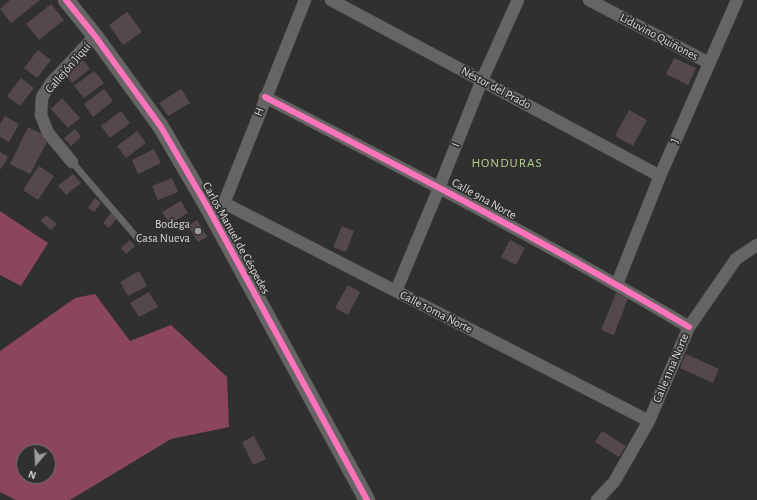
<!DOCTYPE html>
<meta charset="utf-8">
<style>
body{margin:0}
#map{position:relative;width:757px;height:500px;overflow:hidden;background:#313030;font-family:"Alegreya Sans",sans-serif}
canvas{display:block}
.north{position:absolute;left:16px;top:444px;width:40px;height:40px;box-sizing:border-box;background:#322f2f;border:1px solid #747172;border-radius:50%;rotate:199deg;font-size:11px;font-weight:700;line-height:16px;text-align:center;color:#d8d5d6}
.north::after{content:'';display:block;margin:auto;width:14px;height:18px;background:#9e9b9c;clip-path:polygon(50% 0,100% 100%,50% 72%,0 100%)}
</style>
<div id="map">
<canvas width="757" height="500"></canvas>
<div class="north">N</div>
</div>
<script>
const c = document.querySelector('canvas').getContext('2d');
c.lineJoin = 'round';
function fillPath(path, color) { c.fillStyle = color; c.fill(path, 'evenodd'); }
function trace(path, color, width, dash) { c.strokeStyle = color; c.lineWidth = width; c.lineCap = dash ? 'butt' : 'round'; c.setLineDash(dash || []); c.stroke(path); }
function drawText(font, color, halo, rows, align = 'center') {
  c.font = font + ' "Alegreya Sans",sans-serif'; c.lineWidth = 3.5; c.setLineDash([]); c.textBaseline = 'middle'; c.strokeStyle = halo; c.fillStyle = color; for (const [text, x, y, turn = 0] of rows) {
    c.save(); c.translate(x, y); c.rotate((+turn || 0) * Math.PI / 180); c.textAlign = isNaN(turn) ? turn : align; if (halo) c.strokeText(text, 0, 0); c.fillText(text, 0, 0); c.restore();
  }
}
const forest = new Path2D(`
 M0,211L48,243L21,286L0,275Z
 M95,294L130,341L171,325L227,377L229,427L171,439L70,500H16L0,492V351L75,298ZM24,452H48V476H24Z`);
const building = new Path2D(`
 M10,0H40L11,23L0,9Z
 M51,4L64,20L39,40L26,24Z
 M127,12L142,32L123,45L109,25Z
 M38,50L51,60L37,78L24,68Z
 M674,58L696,68L688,85L666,74Z
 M83,60L90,69L72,83L65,74Z
 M94,71L104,83L84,98L74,86Z
 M21,78L34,88L20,106L7,96Z
 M104,89L113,101L93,117L84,104Z
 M181,89L190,103L168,116L159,103Z
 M62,98L80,118L68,128L51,109Z
 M629,110L647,120L633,146L615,136Z
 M121,111L130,123L110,138L101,126Z
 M5,116L19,124L9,142L0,137V124Z
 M28,127L49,138L30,174L10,164Z
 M75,129L81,137L71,146L64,138Z
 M137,131L146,143L126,158L117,146Z
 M154,149L161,163L138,174L132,160Z
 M0,152L8,157L0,170Z
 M39,166L54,176L38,200L23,190Z
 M73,174L81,183L66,195L58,186Z
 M172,178L178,192L158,200L152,186Z
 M95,198L101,203L94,212L88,208Z
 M181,201L188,213L170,224L162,212Z
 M111,213L117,218L109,228L103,223Z
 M46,215L57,224L51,230L41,221Z
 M197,220L207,237L198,242L188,226Z
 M342,226L354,231L346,252L333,247Z
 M130,240L135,246L126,254L121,248Z
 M510,240L525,248L516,265L501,257Z
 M139,271L147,286L128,296L120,282Z
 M348,285L360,292L348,315L335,308Z
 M149,292L158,307L139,317L130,303Z
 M616,293L628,298L614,335L601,330Z
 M686,354L719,369L713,383L680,368Z
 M602,431L626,446L619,457L595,442Z
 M254,436L266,459L253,465L242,442Z`);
const service = new Path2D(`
 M72,162L139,240`);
const minor = new Path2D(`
 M331,0L660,176
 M589,0L709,63
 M265,97C408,171 551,245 689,327
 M72,162L48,133L41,115L42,97L51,83L95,36
 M224,203L649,421
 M224,203L305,0
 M617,284L660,176L737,0
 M396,291L439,188L482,80L518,0
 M597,500L614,482L649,421L689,327L736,259L757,245`);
const tertiary = new Path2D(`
 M66,0L95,36L161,127L207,206L367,500`);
const cycleway = new Path2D(`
 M66,0L95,36L161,127L207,206L367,500
 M265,97C408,171 551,245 689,327`);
const markers = [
 [198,231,4,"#9e9b9c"]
];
const streetNames = [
 ["Liduvino Quiñones",659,37,28],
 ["Callejón Jiquí",68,68,-49],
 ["Néstor del Prado",496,88,28],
 ["H",259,112,-69],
 ["J",675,141,-67],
 ["I",456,145,-69],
 ["Calle 9na Norte",484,199,29],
 ["Carlos Manuel de Céspedes",236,238,61],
 ["Calle 10ma Norte",436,312,27],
 ["Calle 11na Norte",671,368,-67]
];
const poiNames = [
 ["Bodega",190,224],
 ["Casa Nueva",190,238]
];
const neighbourhoodNames = [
 ["HONDURAS",507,163]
];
fillPath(forest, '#8b465c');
fillPath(building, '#55484c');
trace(service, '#4f4e4e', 7);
trace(minor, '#4f4e4e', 13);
trace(tertiary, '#4f4e4e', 17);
trace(service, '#666465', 6);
trace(minor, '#666465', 12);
trace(tertiary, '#666465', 16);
trace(cycleway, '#fb73b8', 6);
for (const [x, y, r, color] of markers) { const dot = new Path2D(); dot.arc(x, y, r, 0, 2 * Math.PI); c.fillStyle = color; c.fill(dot); trace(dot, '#322f2f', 1.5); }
drawText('12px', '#d8d5d6', '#322f2f', streetNames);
drawText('12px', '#d8d5d6', '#322f2f', poiNames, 'right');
c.letterSpacing = '1px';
drawText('13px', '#afd38e', '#322f2f', neighbourhoodNames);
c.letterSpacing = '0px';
</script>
